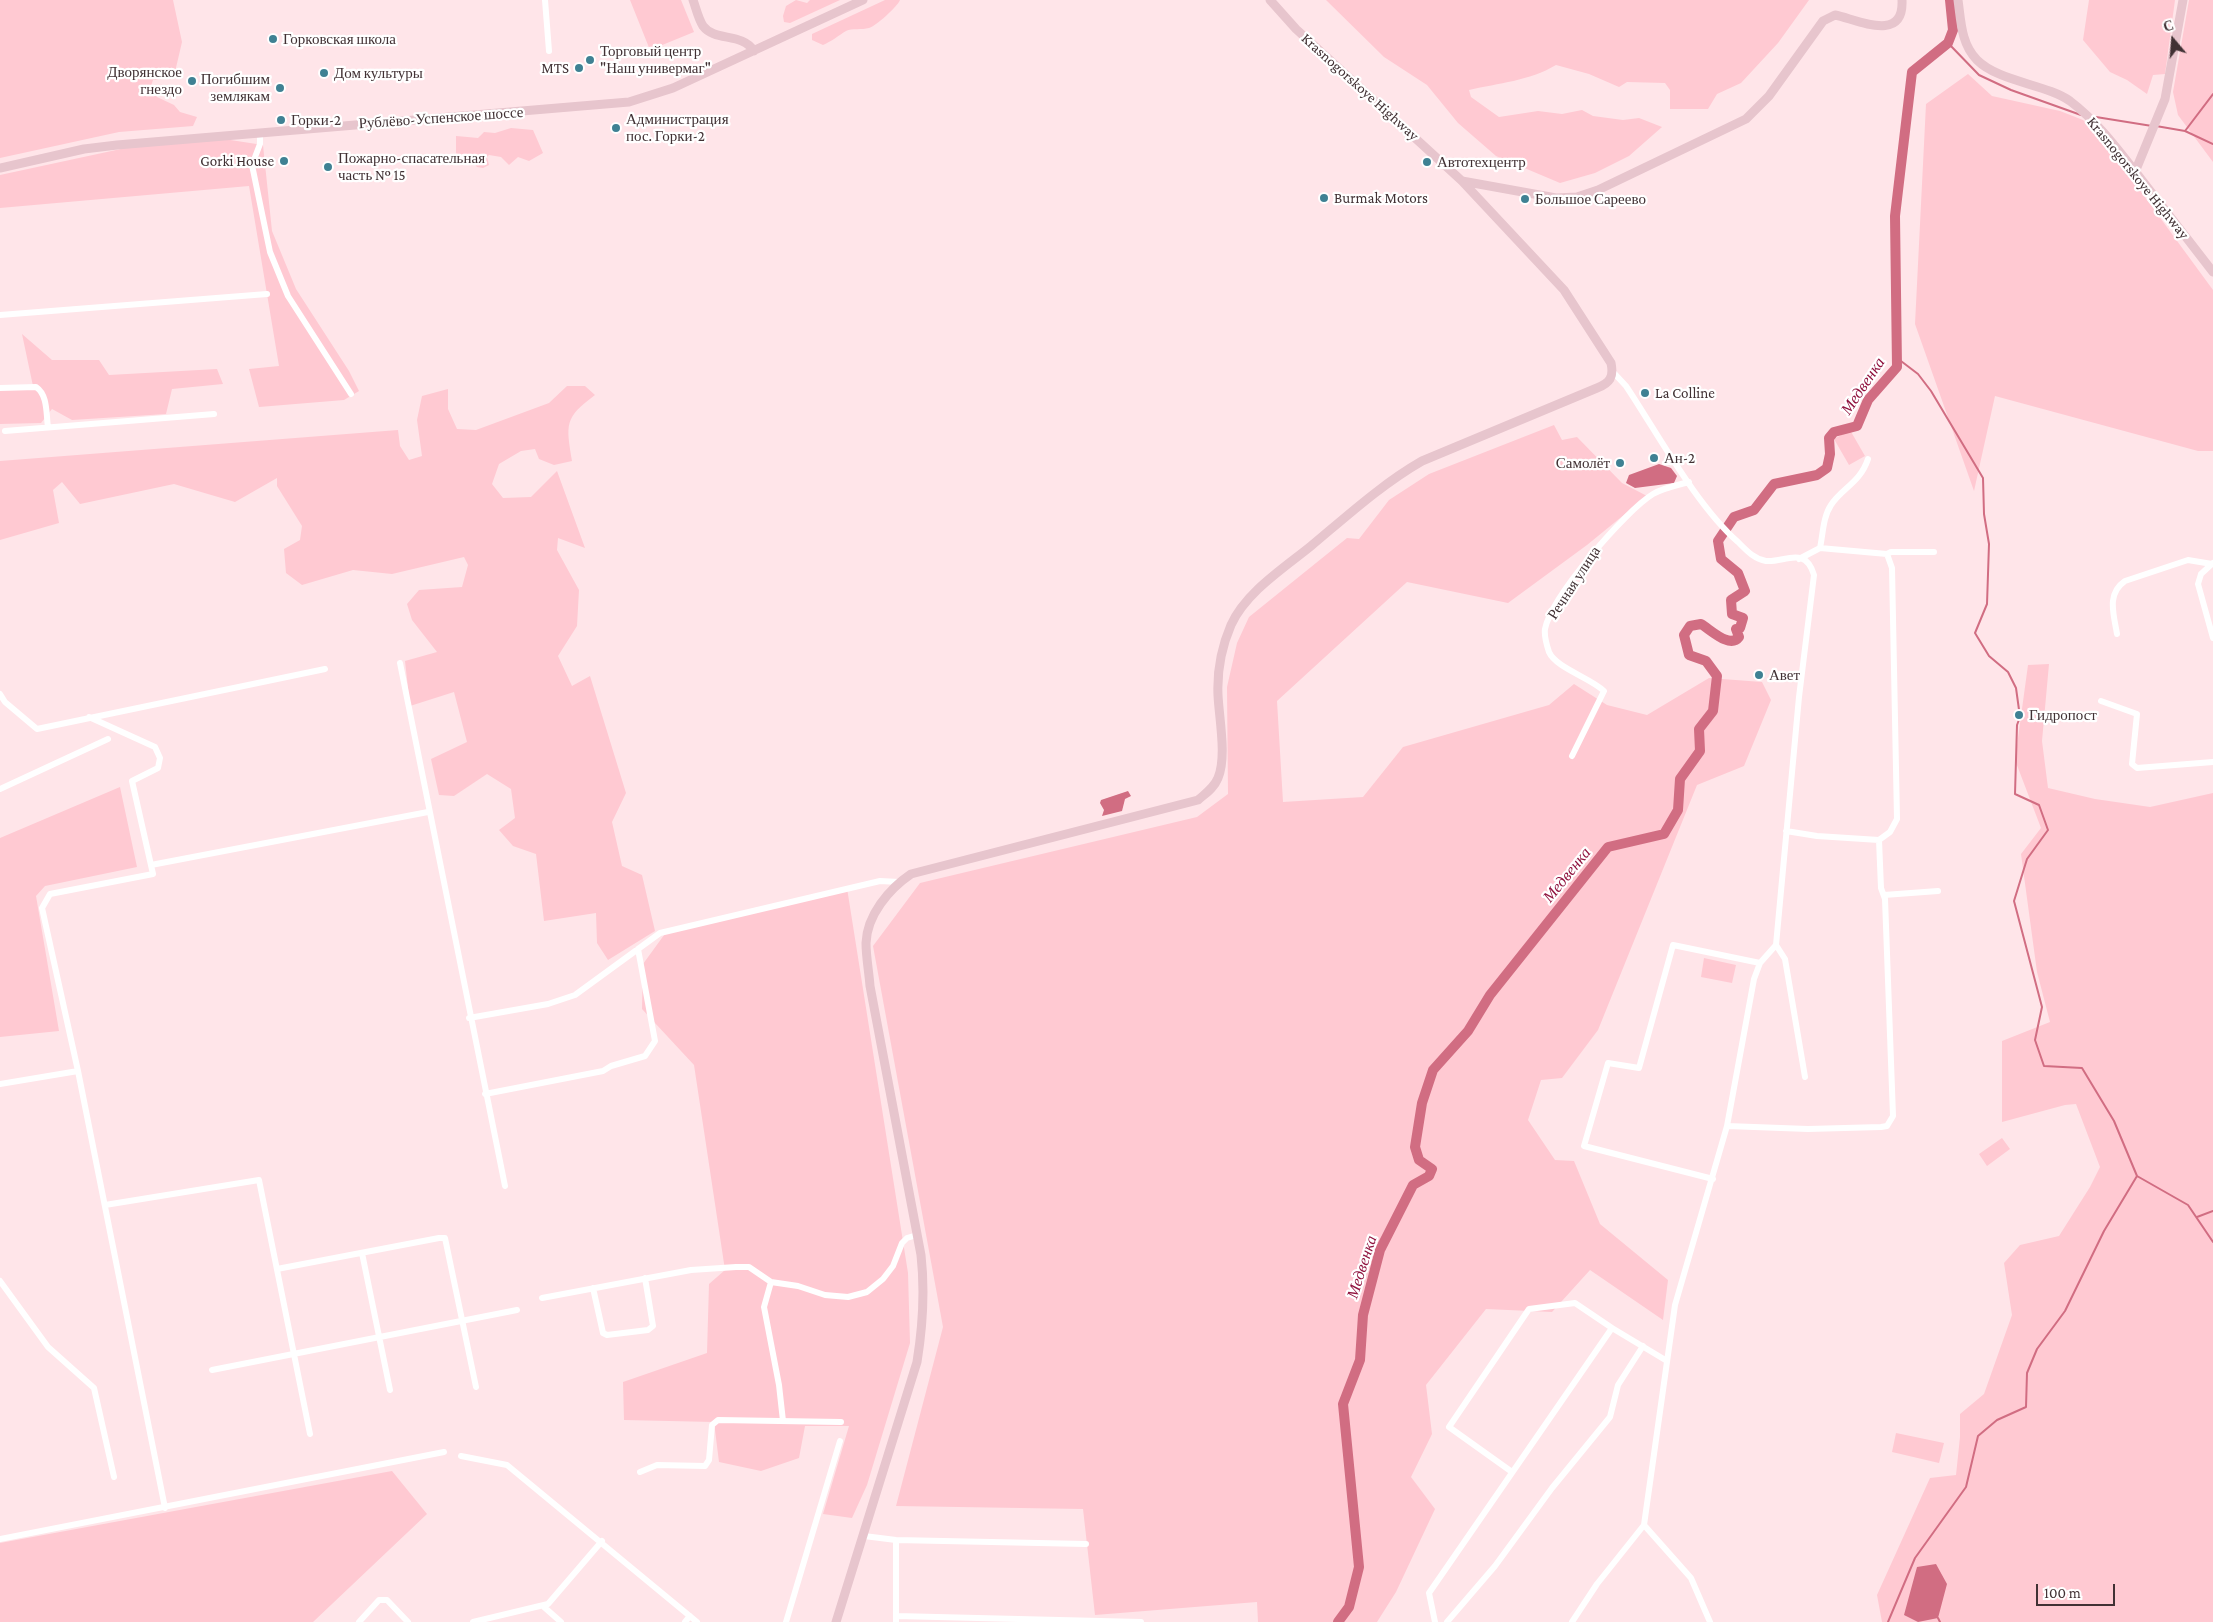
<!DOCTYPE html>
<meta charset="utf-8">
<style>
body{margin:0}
#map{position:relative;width:2213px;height:1622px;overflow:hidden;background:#ffe5e9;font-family:"Crimson Pro",serif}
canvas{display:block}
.north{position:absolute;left:2148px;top:15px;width:50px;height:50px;-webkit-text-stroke:4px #fff;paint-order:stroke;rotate:342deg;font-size:14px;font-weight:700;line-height:20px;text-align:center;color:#413134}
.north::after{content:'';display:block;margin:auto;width:18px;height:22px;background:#413134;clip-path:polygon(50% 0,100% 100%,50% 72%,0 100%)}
.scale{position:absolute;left:2036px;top:1584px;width:79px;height:22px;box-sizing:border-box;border:2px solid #413134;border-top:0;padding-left:6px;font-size:15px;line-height:18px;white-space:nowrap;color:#413134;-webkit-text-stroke:4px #fff;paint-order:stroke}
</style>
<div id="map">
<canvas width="2213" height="1622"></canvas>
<div class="north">С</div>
<div class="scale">100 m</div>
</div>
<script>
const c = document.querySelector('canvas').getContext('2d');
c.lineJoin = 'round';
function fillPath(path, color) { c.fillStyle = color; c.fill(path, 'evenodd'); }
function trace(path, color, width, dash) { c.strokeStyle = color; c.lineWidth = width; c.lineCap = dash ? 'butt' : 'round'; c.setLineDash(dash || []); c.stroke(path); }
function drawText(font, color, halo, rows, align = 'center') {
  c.font = font + ' "Crimson Pro",serif'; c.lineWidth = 4.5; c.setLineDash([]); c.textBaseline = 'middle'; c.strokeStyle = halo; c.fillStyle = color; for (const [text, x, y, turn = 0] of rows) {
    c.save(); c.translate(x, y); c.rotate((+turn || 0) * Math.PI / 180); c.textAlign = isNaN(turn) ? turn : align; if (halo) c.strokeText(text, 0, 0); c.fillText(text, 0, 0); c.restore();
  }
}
const green = new Path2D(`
 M0,0H173L182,42L175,72H168V78L153,80L151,86L157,97L174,105L180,112L197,117L193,126L119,132L0,158Z
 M630,0H681L694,32L650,50Z
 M796,0L807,3L810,0H840L790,23L784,22L783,16L786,6Z
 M885,0H900C898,6 875,27 869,28C862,30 852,28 846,31C838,36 832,41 823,45L812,40V34Z
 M1326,0H1809L1778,43L1741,83L1717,94L1708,109H1670V90L1665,83L1627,82L1619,87L1589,74L1556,65C1529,81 1499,83 1469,90L1471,97L1499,117L1538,111L1562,114L1582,110L1593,116L1623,120L1639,118L1662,127L1629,156L1595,173L1560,183L1496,156L1458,123L1427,85L1384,57Z
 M2089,0H2175L2165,74L2153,75L2147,94L2127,80L2110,72L2083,40Z
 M2189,0H2213V162L2178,115L2173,92Z
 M1968,74L1992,96L2060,111L2083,120L2106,144L2213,290V451H2198L1995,396L1974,491L1915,324L1926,104Z
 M511,128L533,130L543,153L529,161L518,157L509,165L501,157L489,155L487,157L489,165L483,168L477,167L472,161L456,160V136C464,137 471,137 478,138L484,132L495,133Z
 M224,139L263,145L272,231L296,289L349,371L359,391L344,400L259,407L249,369L279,366L249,186L0,208V175L130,147Z
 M22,334L52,360H99L109,375L217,369L223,384L172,389L166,414L72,420L52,409L41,423L0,424V389L33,386Z
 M567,386H585L595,395C564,418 566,424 572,461L554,465L539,459L535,449L521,451L499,464L492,484L503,498L531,497L557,471L585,548L558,538L557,550L579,590L577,626L558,656L572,686L590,676L626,793L612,822L622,866L642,875L655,931L608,960L597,943L596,913L544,921L536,854L513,846L499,830L515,818L511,789L487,774L454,796L439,795L431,759L467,742L454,692L410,706L405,661L437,652L412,620L407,604L419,590L462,587L468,565L464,557L392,574L353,570L302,585L286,573L284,549L300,540L302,526L277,486V478L235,502L174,484L80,504L62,482L53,490L59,523L0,540V461L398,430L400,446L409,460L422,456L417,420L422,396L448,389V409L457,429L476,430L549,403Z
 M1554,425L1562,440L1577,437L1622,483L1647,496L1587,545L1508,603L1407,582L1277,701L1283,802L1363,797L1403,747L1549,705L1574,684L1607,705L1647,715L1709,678L1762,682L1771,700L1744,766L1697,785L1598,1030L1562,1078L1541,1080L1528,1120L1555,1160L1574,1161L1600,1224L1668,1280L1663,1320L1590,1270L1552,1312L1486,1309L1426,1385L1432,1434L1411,1477L1435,1509L1396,1592L1377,1622H1258L1257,1602L1095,1615L1083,1509L896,1506L943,1327L873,946L920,883L1197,817L1228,794L1227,687L1237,643L1249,617L1347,538L1359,539L1389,500L1429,474Z
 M1850,430L1865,456L1849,465L1834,439Z
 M2049,664L2042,741L2048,788L2095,799L2150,807L2213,793V1622H1882L1877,1595L1930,1478L1956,1475L1960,1437V1414L1984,1394L2012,1315L2004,1263L2020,1245L2059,1236L2090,1187L2100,1167L2076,1104L2065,1105L2002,1122V1041L2050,1022L2037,972L2021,854L2041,828L2015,760L2028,665Z
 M120,787L137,867L45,886L36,896L59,1031L0,1037V838Z
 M847,888L908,1273L910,1343L867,1485L852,1518L823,1514L849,1426H805L799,1458L761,1471L719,1462L714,1422L624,1420L623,1382L707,1353L709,1284L725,1270L694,1065L642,1009L643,964L667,931Z
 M1704,958L1736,965L1732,983L1701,977Z
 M2002,1138L2010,1149L1987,1166L1979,1154Z
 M1896,1433L1944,1443L1939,1463L1892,1452Z
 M392,1471L427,1514L313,1622H0V1543Z`);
const water = new Path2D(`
 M1659,464L1671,468L1677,476L1674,483L1635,488L1626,483L1629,475Z
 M1128,791L1131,796L1125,799L1122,811L1102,816L1104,810L1100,803L1101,800Z
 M1936,1564L1947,1584L1938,1618L1918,1622L1904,1615L1917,1567Z`);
const stream = new Path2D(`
 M1948,43L1979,75L2011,90L2081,115
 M2096,117L2152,126
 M2156,126L2185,131L2213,144
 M2185,131L2213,94
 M1897,358L1918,374L1931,391L1983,478L1984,514L1989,544L1987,604L1975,633L1989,656L2008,672L2016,688L2020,717L2017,725L2015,794L2039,805L2048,830L2027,859L2014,901L2042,1007L2035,1040L2044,1066L2082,1068L2114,1121L2137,1176L2188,1205L2213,1242
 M2197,1217L2213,1211
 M1938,1618L1940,1622
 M1888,1622L1915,1558L1966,1487L1978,1436L1997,1420L2026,1407L2027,1373L2037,1349L2065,1311L2104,1231L2137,1176`);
const river = new Path2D(`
 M1338,1622L1349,1607L1359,1567L1343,1404L1360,1360L1363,1315L1380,1250L1413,1185L1429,1176L1432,1169L1419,1160L1415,1147L1422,1103L1433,1070L1468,1031L1490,995L1608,847L1664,834L1678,810L1680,779L1700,751L1699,729L1713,711L1717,676L1706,661L1689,655L1684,635L1690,626L1701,624C1711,630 1730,649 1739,637L1736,629L1740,628L1743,618L1732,614L1731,600L1745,591L1738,573L1721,559L1718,541L1734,517L1754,510L1774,484L1817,475L1827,468L1830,454L1829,438L1834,432L1857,426L1868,400L1897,367L1895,216L1912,72L1948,43L1953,30L1950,0`);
const street = new Path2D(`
 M545,0L549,51
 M260,132V144L252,165L270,252L288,296L351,394
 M0,315L267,294
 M0,388L36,387C48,395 46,414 48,427
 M5,431L214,414
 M1820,548C1823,534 1823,517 1831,505C1842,488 1860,483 1868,459
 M1887,554L1891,552H1934
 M1799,559L1820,548L1887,554L1892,568L1897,819L1890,832L1879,840
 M2213,563L2201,574L2198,584L2213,638
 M2117,634C2114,615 2106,594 2125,581L2188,560L2212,564
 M400,663L505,1186
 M0,694L5,702L37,729L325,669
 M2101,701L2137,714L2132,764L2137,768L2213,762
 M89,717L155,747L160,758L158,768L132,781L153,874L50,894L42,908L78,1071L165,1508
 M1572,756L1604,691C1591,678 1556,668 1549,652C1547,646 1544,636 1545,629C1551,597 1625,511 1653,494C1663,488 1678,485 1689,482
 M0,789L108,739
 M151,865L428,812
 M1884,895L1938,891
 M1776,945L1785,959L1805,1077
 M469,1018L548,1004L575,995L660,933L880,881L899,882
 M0,1084L78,1071
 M485,1094L603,1071L611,1066L645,1056L655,1041L638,949
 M1727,1126L1808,1129L1881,1127L1887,1126L1893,1116L1885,899L1881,888L1879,840L1817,836L1786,831
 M1713,1179L1584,1146L1608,1063L1639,1068L1673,945L1760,963
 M105,1205L259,1180L310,1434
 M362,1253L390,1390
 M277,1269L439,1238H445L476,1387
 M0,1281L48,1347L94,1388L114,1477
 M771,1282L764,1307L779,1385L783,1421
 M593,1288L603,1333L607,1335L648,1330L653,1326L645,1278
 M542,1298L691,1270L736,1267H749L771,1282L798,1286L825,1295L848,1297L867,1292L883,1279L893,1266L902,1243L907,1238L917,1235
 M212,1370L517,1310
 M461,1456L507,1465L697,1622
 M640,1472L657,1465L705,1466L709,1460L712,1425L718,1420L841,1422
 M1512,1472L1449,1427L1529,1309L1575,1303L1612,1328
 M1644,1525L1691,1578L1710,1622
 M864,1536L896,1540L1086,1544
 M0,1539L444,1452
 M896,1540V1622
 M544,1607L561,1622
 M896,1616L1141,1622
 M359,1622L379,1600H387L408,1622
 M473,1622L548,1604L602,1541
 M685,1622L690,1616
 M786,1622L840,1441
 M1435,1622L1429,1593L1612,1328L1667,1361
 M1447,1622L1495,1566L1552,1488L1610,1417L1618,1385L1643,1346
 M1572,1622L1597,1584L1644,1525L1675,1305L1727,1126L1754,979L1760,963L1776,945L1799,697L1814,575C1805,545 1784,563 1766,561C1754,559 1746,550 1738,542C1696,505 1658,434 1626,386L1613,372`);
const secondary = new Path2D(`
 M693,0C696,8 698,18 703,26C715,42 742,32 754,51
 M1270,0L1296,29L1462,181L1556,198L1577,197L1598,190L1746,119L1769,96L1823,21L1835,15C1856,19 1904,44 1902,0
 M1958,0C1961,21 1961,44 1977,60C1999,82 2046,84 2070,101C2099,123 2119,151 2141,179C2165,210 2189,241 2213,272
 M0,168L84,149L117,145L629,102L673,88L863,0
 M2135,172L2165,99L2183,0
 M836,1622L917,1362C923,1325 925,1291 921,1255L870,986C869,972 866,957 866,943C867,915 889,889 911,874L1198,800C1206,793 1214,788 1218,778C1227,757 1219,718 1218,695C1217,672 1222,646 1231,625C1246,592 1284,568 1311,546C1347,516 1382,484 1422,461L1597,388C1610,383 1614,377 1611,363L1564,290L1462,181`);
const markers = [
 [273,39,5,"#3f8193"],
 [590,60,5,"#3f8193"],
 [579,68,5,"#3f8193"],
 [324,73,5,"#3f8193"],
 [192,81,5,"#3f8193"],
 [280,88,5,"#3f8193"],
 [281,120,5,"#3f8193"],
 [616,128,5,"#3f8193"],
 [284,161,5,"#3f8193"],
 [1427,162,5,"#3f8193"],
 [328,167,5,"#3f8193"],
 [1324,198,5,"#3f8193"],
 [1525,199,5,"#3f8193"],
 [1645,393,5,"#3f8193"],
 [1654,458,5,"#3f8193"],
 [1620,463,5,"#3f8193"],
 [1759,675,5,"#3f8193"],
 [2019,715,5,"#3f8193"]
];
const poiNames = [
 ["Горковская школа",283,39],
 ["Торговый центр",600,51],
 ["\"Наш универмаг\"",600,68],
 ["MTS",569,68,"right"],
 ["Дворянское",182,72,"right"],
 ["гнездо",182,89,"right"],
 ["Дом культуры",334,73],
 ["Погибшим",270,79,"right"],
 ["землякам",270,96,"right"],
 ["Администрация",626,119],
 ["пос. Горки-2",626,136],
 ["Горки-2",291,120],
 ["Пожарно-спасательная",338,158],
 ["часть № 15",338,175],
 ["Gorki House",274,161,"right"],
 ["Автотехцентр",1437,162],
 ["Burmak Motors",1334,198],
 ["Большое Сареево",1535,199],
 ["La Colline",1655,393],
 ["Ан-2",1664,458],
 ["Самолёт",1610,463,"right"],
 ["Авет",1769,675],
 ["Гидропост",2029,715]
];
const streetNames = [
 ["Krasnogorskoye Highway",1360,87,42],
 ["Рублёво-Успенское шоссе",441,118,-4],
 ["Krasnogorskoye Highway",2138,178,51],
 ["Речная улица",1574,583,-57]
];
const waterNames = [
 ["Медвенка",1863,386,-56],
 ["Медвенка",1567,875,-51],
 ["Медвенка",1362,1267,-72]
];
fillPath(green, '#ffc9d2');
fillPath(water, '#d16d82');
trace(stream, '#d16d82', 2);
trace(river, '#d16d82', 10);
trace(street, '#fff', 6);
trace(secondary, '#e7c5cd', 9);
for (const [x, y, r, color] of markers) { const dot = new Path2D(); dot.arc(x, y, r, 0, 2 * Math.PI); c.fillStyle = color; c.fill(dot); trace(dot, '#fff', 2); }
drawText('15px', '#413134', '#fff', poiNames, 'left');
drawText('15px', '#413134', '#fff', streetNames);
drawText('italic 16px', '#90133f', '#fff', waterNames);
</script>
